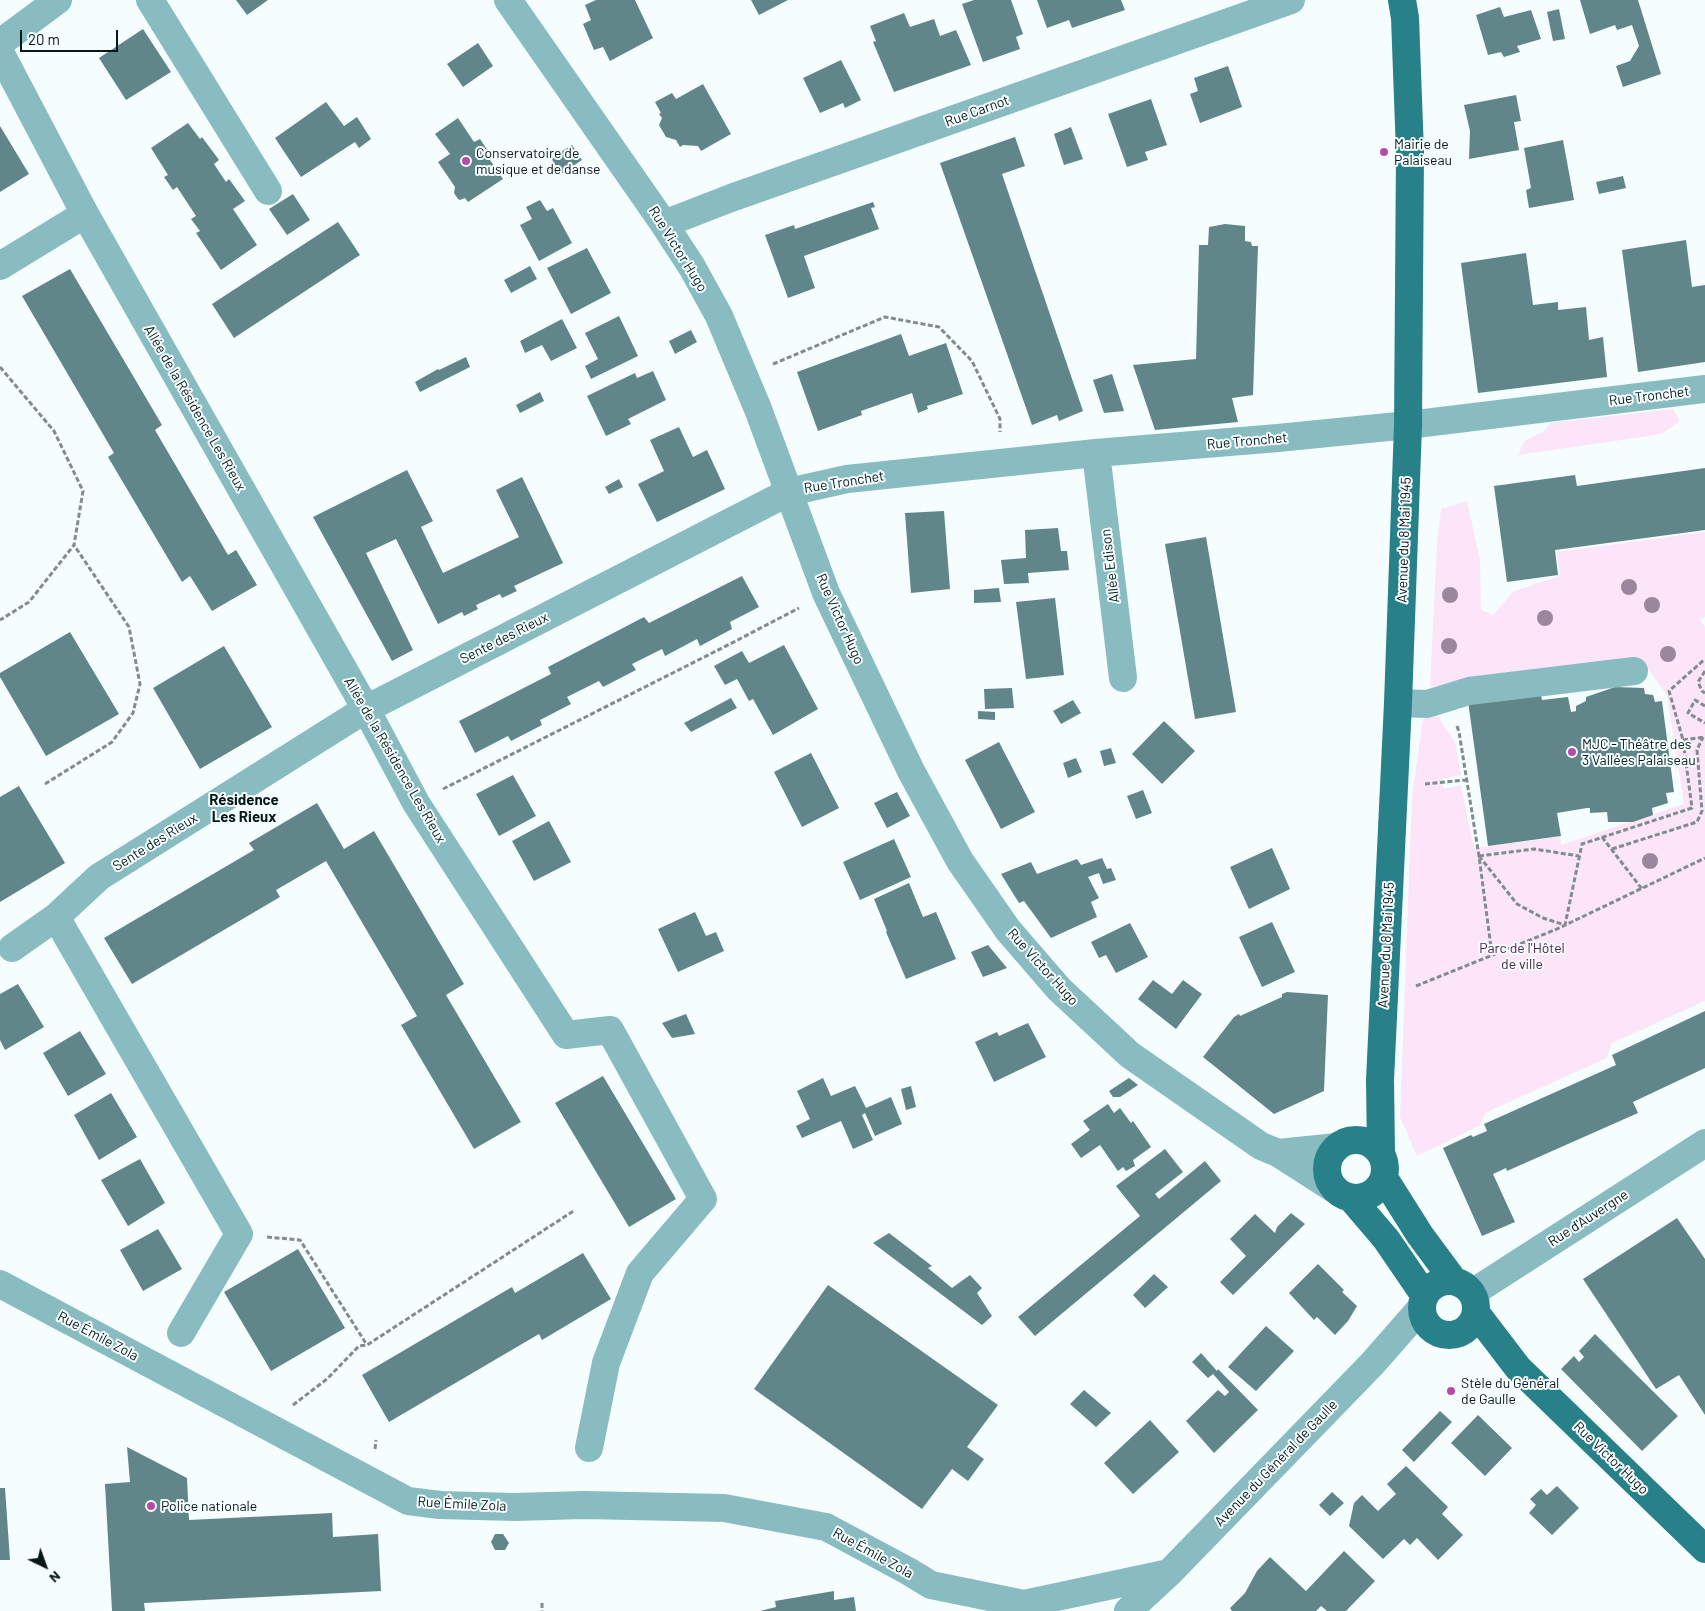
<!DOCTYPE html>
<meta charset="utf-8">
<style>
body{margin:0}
#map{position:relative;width:1705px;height:1611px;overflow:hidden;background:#f5fdfe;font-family:Barlow,sans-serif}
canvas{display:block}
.north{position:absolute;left:20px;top:1541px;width:50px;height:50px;-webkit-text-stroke:4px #f5fdfe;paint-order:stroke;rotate:138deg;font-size:14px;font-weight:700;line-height:20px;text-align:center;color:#08181a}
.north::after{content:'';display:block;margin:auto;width:18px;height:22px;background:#08181a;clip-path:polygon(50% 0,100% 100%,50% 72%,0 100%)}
.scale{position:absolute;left:20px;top:30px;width:98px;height:22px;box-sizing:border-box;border:2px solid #08181a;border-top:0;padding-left:6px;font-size:15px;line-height:18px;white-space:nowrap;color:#08181a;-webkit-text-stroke:4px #f5fdfe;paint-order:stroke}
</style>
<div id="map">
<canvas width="1705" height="1611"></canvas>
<div class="north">N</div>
<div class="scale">20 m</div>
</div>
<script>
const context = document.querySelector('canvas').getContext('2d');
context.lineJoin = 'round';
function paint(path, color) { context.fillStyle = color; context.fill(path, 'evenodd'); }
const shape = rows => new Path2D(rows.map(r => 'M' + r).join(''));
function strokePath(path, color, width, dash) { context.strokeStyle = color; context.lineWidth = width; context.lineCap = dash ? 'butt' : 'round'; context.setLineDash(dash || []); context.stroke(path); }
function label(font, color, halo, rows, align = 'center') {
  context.font = font + ' Barlow,sans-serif'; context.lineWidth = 4; context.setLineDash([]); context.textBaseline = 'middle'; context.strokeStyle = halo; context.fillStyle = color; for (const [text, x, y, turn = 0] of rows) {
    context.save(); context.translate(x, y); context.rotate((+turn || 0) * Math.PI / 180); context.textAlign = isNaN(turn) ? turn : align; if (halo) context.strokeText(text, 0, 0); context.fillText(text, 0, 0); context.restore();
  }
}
const green = shape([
 [1673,409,1680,421,1662,434,1518,455,1524,442,1531,437,1543,432,1550,423],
 [1467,501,1480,560,1481,610,1493,615,1514,591,1560,576,1557,552,1705,532,1705,617,1700,620,1705,627,1705,1001,1612,1043,1607,1058,1485,1113,1481,1125,1417,1156,1400,1117,1412,796,1423,719,1438,716,1455,742,1461,775,1441,779,1444,789,1461,785,1474,848,1560,837,1561,845,1684,804,1667,695,1642,661,1430,687,1437,544,1441,509]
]);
const building = shape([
 [236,0,268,0,247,15],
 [596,0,635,0,653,38,610,61,603,47,594,50,583,24,591,20,585,5],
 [751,0,788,0,759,15],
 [974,0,1011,0,1023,34,1016,37,1020,49,983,62,962,4],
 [1037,0,1121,0,1125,10,1072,28,1069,20,1047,28],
 [1580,0,1638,0,1661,74,1623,87,1616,66,1630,61,1639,46,1632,25,1617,30,1615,25,1590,34],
 [1500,7,1504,17,1531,10,1541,39,1517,46,1520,52,1504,57,1501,52,1488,55,1476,15],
 [1559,9,1565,39,1553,41,1547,12],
 [904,13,910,27,934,19,940,36,956,30,971,65,894,92,873,42,876,41,870,26],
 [143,29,171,72,126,100,99,58],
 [478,43,493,66,463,87,447,64],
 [841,60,861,100,845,108,843,103,820,113,803,78],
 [1228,66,1242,107,1200,123,1190,94,1198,91,1194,78],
 [703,84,731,134,701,151,698,146,683,145,680,147,676,140,666,137,659,125,662,118,659,114,661,113,655,102,672,93,676,99],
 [1516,95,1521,121,1514,122,1519,150,1469,159,1470,131,1464,105],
 [1151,99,1167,145,1145,152,1148,160,1127,167,1108,114],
 [326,102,344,126,357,117,371,139,359,148,355,142,301,177,275,138],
 [458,118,474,142,480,139,492,157,490,160,503,179,468,202,465,198,460,200,458,199,454,193,455,187,438,162,450,154,435,134],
 [188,123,200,139,202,137,219,160,214,164,226,182,229,179,245,201,233,209,257,245,221,270,196,233,200,231,191,219,196,216,177,187,173,190,164,177,168,175,151,148],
 [0,126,29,174,0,192],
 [1071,127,1083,159,1064,165,1054,134],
 [1015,137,1025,166,1002,174,1083,411,1059,421,1057,415,1032,425,940,163],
 [1563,140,1574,200,1529,208,1526,190,1531,188,1524,148],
 [572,145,582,160,561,174,551,158],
 [1623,176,1626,188,1599,194,1596,182],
 [293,194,310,220,287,235,269,209],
 [540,200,547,211,553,208,572,243,539,261,520,225,532,219,526,207],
 [873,202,875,207,871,208,879,229,804,256,815,288,788,298,765,235,794,225,795,229],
 [338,222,360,255,234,338,212,304],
 [1225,224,1245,226,1245,241,1251,242,1252,246,1258,246,1253,395,1232,398,1238,422,1155,430,1133,365,1196,359,1199,245,1208,245,1209,227],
 [1686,240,1692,287,1705,285,1705,362,1638,372,1622,250],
 [587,248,611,293,571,314,547,268],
 [1526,253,1533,305,1558,302,1558,310,1586,307,1589,340,1603,337,1607,377,1478,393,1461,263],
 [530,266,537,279,511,293,504,280],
 [70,269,162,425,155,430,228,555,236,550,257,585,212,611,190,576,182,582,108,457,114,453,22,296],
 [619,316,638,356,591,379,585,366,598,359,585,333],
 [562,319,577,348,551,361,542,345,525,353,520,341],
 [691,330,697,342,675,354,669,341],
 [901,334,909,356,946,343,963,394,927,406,928,409,918,413,912,393,861,411,862,415,818,431,797,372],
 [466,357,470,367,420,392,415,382,438,369,439,370],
 [653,371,666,400,628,419,631,424,606,436,587,396,635,373,637,378],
 [1112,374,1124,411,1104,413,1093,380],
 [540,392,544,401,520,413,516,405],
 [679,427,693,457,707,450,725,489,657,522,638,484,664,471,650,440],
 [1705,468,1705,530,1555,550,1558,575,1507,582,1494,486,1575,475,1577,486],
 [407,470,433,521,421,527,443,573,519,537,496,490,522,477,563,563,514,586,517,591,502,598,500,594,476,605,478,609,464,616,462,612,438,624,396,539,366,553,413,650,392,661,313,517],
 [619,479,623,487,609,494,605,487],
 [944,511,950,589,911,593,905,513],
 [1058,528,1061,551,1067,551,1069,570,1028,573,1029,583,1004,584,1001,560,1026,558,1025,530],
 [1206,537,1236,712,1195,719,1165,544],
 [742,576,759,607,730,622,732,629,700,646,697,639,665,656,662,649,632,664,636,670,603,687,599,681,567,697,571,704,540,720,542,725,511,741,508,736,475,753,459,721,551,674,548,667,644,617,649,623],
 [999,588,1001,602,974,603,974,590],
 [1055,598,1064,675,1026,679,1016,602],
 [70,632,119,714,46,756,0,677,0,673],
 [784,645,818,709,773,735,753,699,749,701,737,679,725,685,714,666,742,651,749,663],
 [224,646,272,727,200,769,153,688],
 [1615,687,1644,688,1645,694,1653,695,1655,702,1662,701,1674,792,1666,793,1668,803,1652,808,1653,815,1633,822,1608,822,1607,812,1590,813,1590,808,1587,808,1557,813,1561,836,1488,846,1468,701,1540,691,1542,700,1568,697,1571,712,1576,711,1576,706,1586,701,1586,697],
 [1012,688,1014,708,985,709,984,689],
 [731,698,737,708,691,732,684,723],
 [1073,700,1081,713,1061,724,1053,711],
 [978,711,995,712,995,720,978,719],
 [1164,721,1195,751,1162,784,1132,754],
 [999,742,1035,812,1001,829,965,760],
 [1111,748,1116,763,1104,766,1100,751],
 [811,753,839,808,802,827,774,772],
 [1076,758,1082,772,1068,778,1063,763],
 [513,775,536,816,499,836,476,794],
 [19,786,65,863,0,902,0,797],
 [1143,790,1152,813,1136,819,1127,796],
 [897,792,910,816,887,828,874,803],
 [317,803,344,849,374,831,464,984,446,995,521,1122,474,1149,401,1025,417,1016,326,861,276,890,280,897,132,984,104,938,254,850,249,843],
 [549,821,571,862,534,881,512,841],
 [894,839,911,877,860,900,843,862],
 [1272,848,1290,889,1249,909,1230,867],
 [1102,858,1107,869,1111,868,1116,880,1103,884,1099,873,1088,877,1099,898,1091,902,1097,917,1051,938,1024,901,1019,903,1001,874,1031,862,1037,874,1077,859,1081,865],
 [909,883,923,917,936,912,956,959,906,979,886,932,887,931,874,899],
 [695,912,706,936,716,932,724,951,678,972,658,929],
 [1272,922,1295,972,1262,987,1239,937],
 [1130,923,1148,957,1116,973,1106,955,1099,958,1091,942],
 [988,945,1007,968,983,977,971,952],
 [1153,980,1172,994,1183,980,1202,994,1176,1029,1138,999],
 [18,984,44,1027,5,1050,0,1040,0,994],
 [1287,992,1328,995,1324,1091,1274,1114,1203,1057,1234,1017,1239,1014,1240,1016,1282,997,1282,994],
 [1705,1011,1705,1068,1633,1102,1638,1113,1507,1171,1506,1168,1493,1174,1515,1222,1482,1236,1443,1148,1471,1135,1473,1137,1487,1131,1484,1124,1616,1065,1612,1055],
 [686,1014,695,1034,672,1038,662,1023],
 [1028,1023,1046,1057,994,1082,975,1042,997,1032,999,1036],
 [80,1031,106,1074,68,1096,43,1053],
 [603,1076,676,1199,629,1227,555,1103],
 [823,1078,831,1096,855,1086,866,1108,891,1097,902,1124,875,1136,865,1113,862,1115,873,1140,853,1149,841,1121,802,1138,796,1126,810,1119,797,1091],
 [1129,1078,1138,1085,1120,1097,1113,1097,1109,1091],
 [911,1086,916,1107,906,1110,901,1089],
 [111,1093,137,1137,99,1160,74,1115],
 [1108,1104,1114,1113,1120,1108,1131,1123,1133,1121,1151,1147,1133,1160,1135,1166,1126,1171,1123,1167,1118,1171,1100,1145,1081,1158,1071,1144,1090,1130,1083,1121],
 [1165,1149,1183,1172,1155,1194,1159,1199,1205,1161,1221,1181,1035,1336,1018,1317,1140,1216,1116,1186],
 [140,1159,165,1203,128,1226,101,1180],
 [1291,1213,1305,1224,1233,1295,1220,1282,1246,1256,1230,1239,1255,1214,1275,1233,1277,1227],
 [1677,1218,1705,1259,1705,1415,1679,1375,1656,1389,1583,1279],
 [158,1229,182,1269,143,1291,120,1250],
 [889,1233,932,1266,928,1268,952,1288,970,1275,982,1288,977,1293,992,1316,982,1325,873,1243],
 [298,1249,345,1328,271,1371,224,1292],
 [583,1253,611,1299,542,1340,539,1334,389,1422,362,1375,512,1287,515,1293],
 [1318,1264,1344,1290,1342,1292,1357,1306,1348,1321,1335,1335,1317,1317,1314,1320,1289,1293],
 [1154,1274,1168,1287,1145,1308,1133,1295],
 [828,1285,998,1405,967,1447,984,1459,968,1481,952,1469,922,1509,754,1389],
 [1266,1326,1294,1351,1256,1391,1228,1367],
 [1595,1334,1678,1416,1642,1451,1561,1369,1574,1356,1579,1362,1584,1357,1579,1351],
 [1201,1353,1217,1371,1218,1369,1258,1410,1214,1453,1186,1421,1218,1390,1225,1396,1229,1392,1213,1374,1208,1378,1192,1362],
 [1084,1390,1111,1413,1096,1427,1070,1404],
 [1440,1411,1452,1422,1414,1462,1402,1450],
 [1478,1415,1512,1448,1485,1476,1451,1443],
 [1150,1420,1179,1452,1133,1494,1104,1463],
 [127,1447,187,1478,189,1520,332,1513,333,1537,378,1534,381,1591,144,1603,145,1611,112,1611,105,1484,130,1482],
 [1406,1466,1448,1507,1442,1514,1463,1535,1438,1560,1417,1538,1410,1545,1404,1539,1383,1559,1349,1526,1354,1503,1362,1495,1378,1511,1396,1494,1387,1484],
 [1557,1486,1579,1508,1552,1535,1529,1513,1536,1505,1530,1499,1541,1489,1547,1495],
 [0,1488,5,1488,10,1560,0,1560],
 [1332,1492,1344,1503,1330,1516,1319,1505],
 [495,1534,503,1534,509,1543,505,1550,495,1550,491,1542],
 [1344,1551,1375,1581,1346,1611,1327,1611,1321,1606,1316,1611,1232,1611,1230,1608,1245,1593,1257,1571,1270,1557,1306,1591],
 [834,1591,834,1600,854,1597,856,1611,760,1611,776,1607,775,1601]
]);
const path = shape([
 [773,364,885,317,939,327,972,361,1000,419,1000,432],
 [0,367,54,431,83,491,74,545,29,602,0,620],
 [1705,671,1698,682,1702,691,1705,693],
 [1705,706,1695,700,1688,713,1705,723],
 [1457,726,1459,732,1479,856,1492,955],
 [1683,740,1705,737],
 [45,784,112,742,133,713,140,684,129,627,74,545],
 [1425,784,1466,780],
 [443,789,730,644,799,608],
 [1602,837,1642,889],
 [1612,849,1697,822,1702,811,1697,750,1703,737],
 [1479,856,1517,904,1543,918,1565,925,1582,844,1692,808,1683,740,1669,691,1705,659],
 [1479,856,1534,849,1579,856],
 [1416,986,1557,929,1705,858],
 [267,1237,300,1240,367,1345],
 [293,1405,327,1379,359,1346,367,1345,575,1210],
 [375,1449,376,1440],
 [542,1603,542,1611]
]);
const minor = shape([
 [150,0,268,191],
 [508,0,664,224,692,267,719,316,758,409,826,593,911,771,960,861,1008,930,1059,989,1130,1055,1261,1146,1278,1153,1337,1191],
 [0,43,58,0],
 [0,52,85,214,366,709,416,803,566,1035,610,1030,703,1199,640,1273,606,1363,589,1448],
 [664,224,731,198,1291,0],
 [0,266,85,214],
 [1096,453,1123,678],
 [1398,703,1427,704,1469,691,1634,671],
 [56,917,239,1234,181,1333],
 [12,948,56,917,99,877,366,709,789,492,847,479,1096,453,1278,438,1408,425,1705,389],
 [1278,1153,1337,1147],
 [0,1284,408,1501,440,1505,515,1507,584,1505,724,1508,826,1527,908,1571,931,1585,1024,1604,1169,1573],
 [1472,1293,1705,1143],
 [1128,1611,1169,1573,1372,1364,1422,1307]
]);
const major = shape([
 '1327 1169a29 29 0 1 1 58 0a29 29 0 1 1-58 0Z',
 [1381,1153,1380,1080,1398,703,1408,425,1410,152,1405,18,1402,0],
 [1384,1178,1420,1235,1454,1281],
 [1351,1198,1386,1239,1425,1296],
 '1422 1308a27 27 0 1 1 54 0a27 27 0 1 1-54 0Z',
 [1476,1313,1518,1368,1705,1549]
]);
const trees = [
 [1629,587],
 [1450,595],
 [1652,605],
 [1545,618],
 [1449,646],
 [1668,654],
 [1650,861]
];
const markers = [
 [1384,152,5,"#b64aab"],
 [466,161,5,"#b64aab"],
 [1572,752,5,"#b64aab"],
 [1451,1391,5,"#b64aab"],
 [151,1506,5,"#b64aab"]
];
const streetNames = [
 ["Rue Carnot",977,111,-20],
 ["Rue Victor Hugo",678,249,58],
 ["Rue Tronchet",1649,396,-7],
 ["Allée de la Résidence Les Rieux",195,408,60],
 ["Rue Tronchet",1247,441,-5],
 ["Rue Tronchet",844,482,-9],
 ["Avenue du 8 Mai 1945",1404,540,-88],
 ["Allée Edison",1110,566,-97],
 ["Rue Victor Hugo",840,619,66],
 ["Sente des Rieux",504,638,-27],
 ["Allée de la Résidence Les Rieux",395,760,60],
 ["Sente des Rieux",155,842,-32],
 ["Avenue du 8 Mai 1945",1386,945,-87],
 ["Rue Victor Hugo",1043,967,48],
 ["Rue d'Auvergne",1588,1218,-33],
 ["Rue Émile Zola",98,1336,28],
 ["Rue Victor Hugo",1611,1458,44],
 ["Avenue du Général de Gaulle",1276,1463,-46],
 ["Rue Émile Zola",462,1504,3],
 ["Rue Émile Zola",873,1553,29]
];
const poiNames = [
 ["Mairie de",1394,144],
 ["Palaiseau",1394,160],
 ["Conservatoire de",476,153],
 ["musique et de danse",476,169],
 ["MJC - Théâtre des",1582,744],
 ["3 Vallées Palaiseau",1582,760],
 ["Stèle du Général",1461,1383],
 ["de Gaulle",1461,1399],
 ["Police nationale",161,1506]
];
const parkNames = [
 ["Parc de l'Hôtel",1522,948],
 ["de ville",1522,964]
];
const neighbourhoodNames = [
 ["Résidence",244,800],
 ["Les Rieux",244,817]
];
paint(green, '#fce5f8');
paint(building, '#60868a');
strokePath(path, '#808c8d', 3, [5, 2.5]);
strokePath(minor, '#88bcc0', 28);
strokePath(major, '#288189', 28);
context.fillStyle = '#9c869d';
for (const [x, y] of trees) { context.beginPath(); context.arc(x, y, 8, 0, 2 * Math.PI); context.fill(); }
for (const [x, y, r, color] of markers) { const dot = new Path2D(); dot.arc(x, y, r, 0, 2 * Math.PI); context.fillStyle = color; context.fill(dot); strokePath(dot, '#f5fdfe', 2); }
label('14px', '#08181a', '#f5fdfe', streetNames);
label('14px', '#08181a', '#f5fdfe', poiNames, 'left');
label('14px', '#53244e', '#f5fdfe', parkNames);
label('bold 15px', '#08181a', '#f5fdfe', neighbourhoodNames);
</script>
